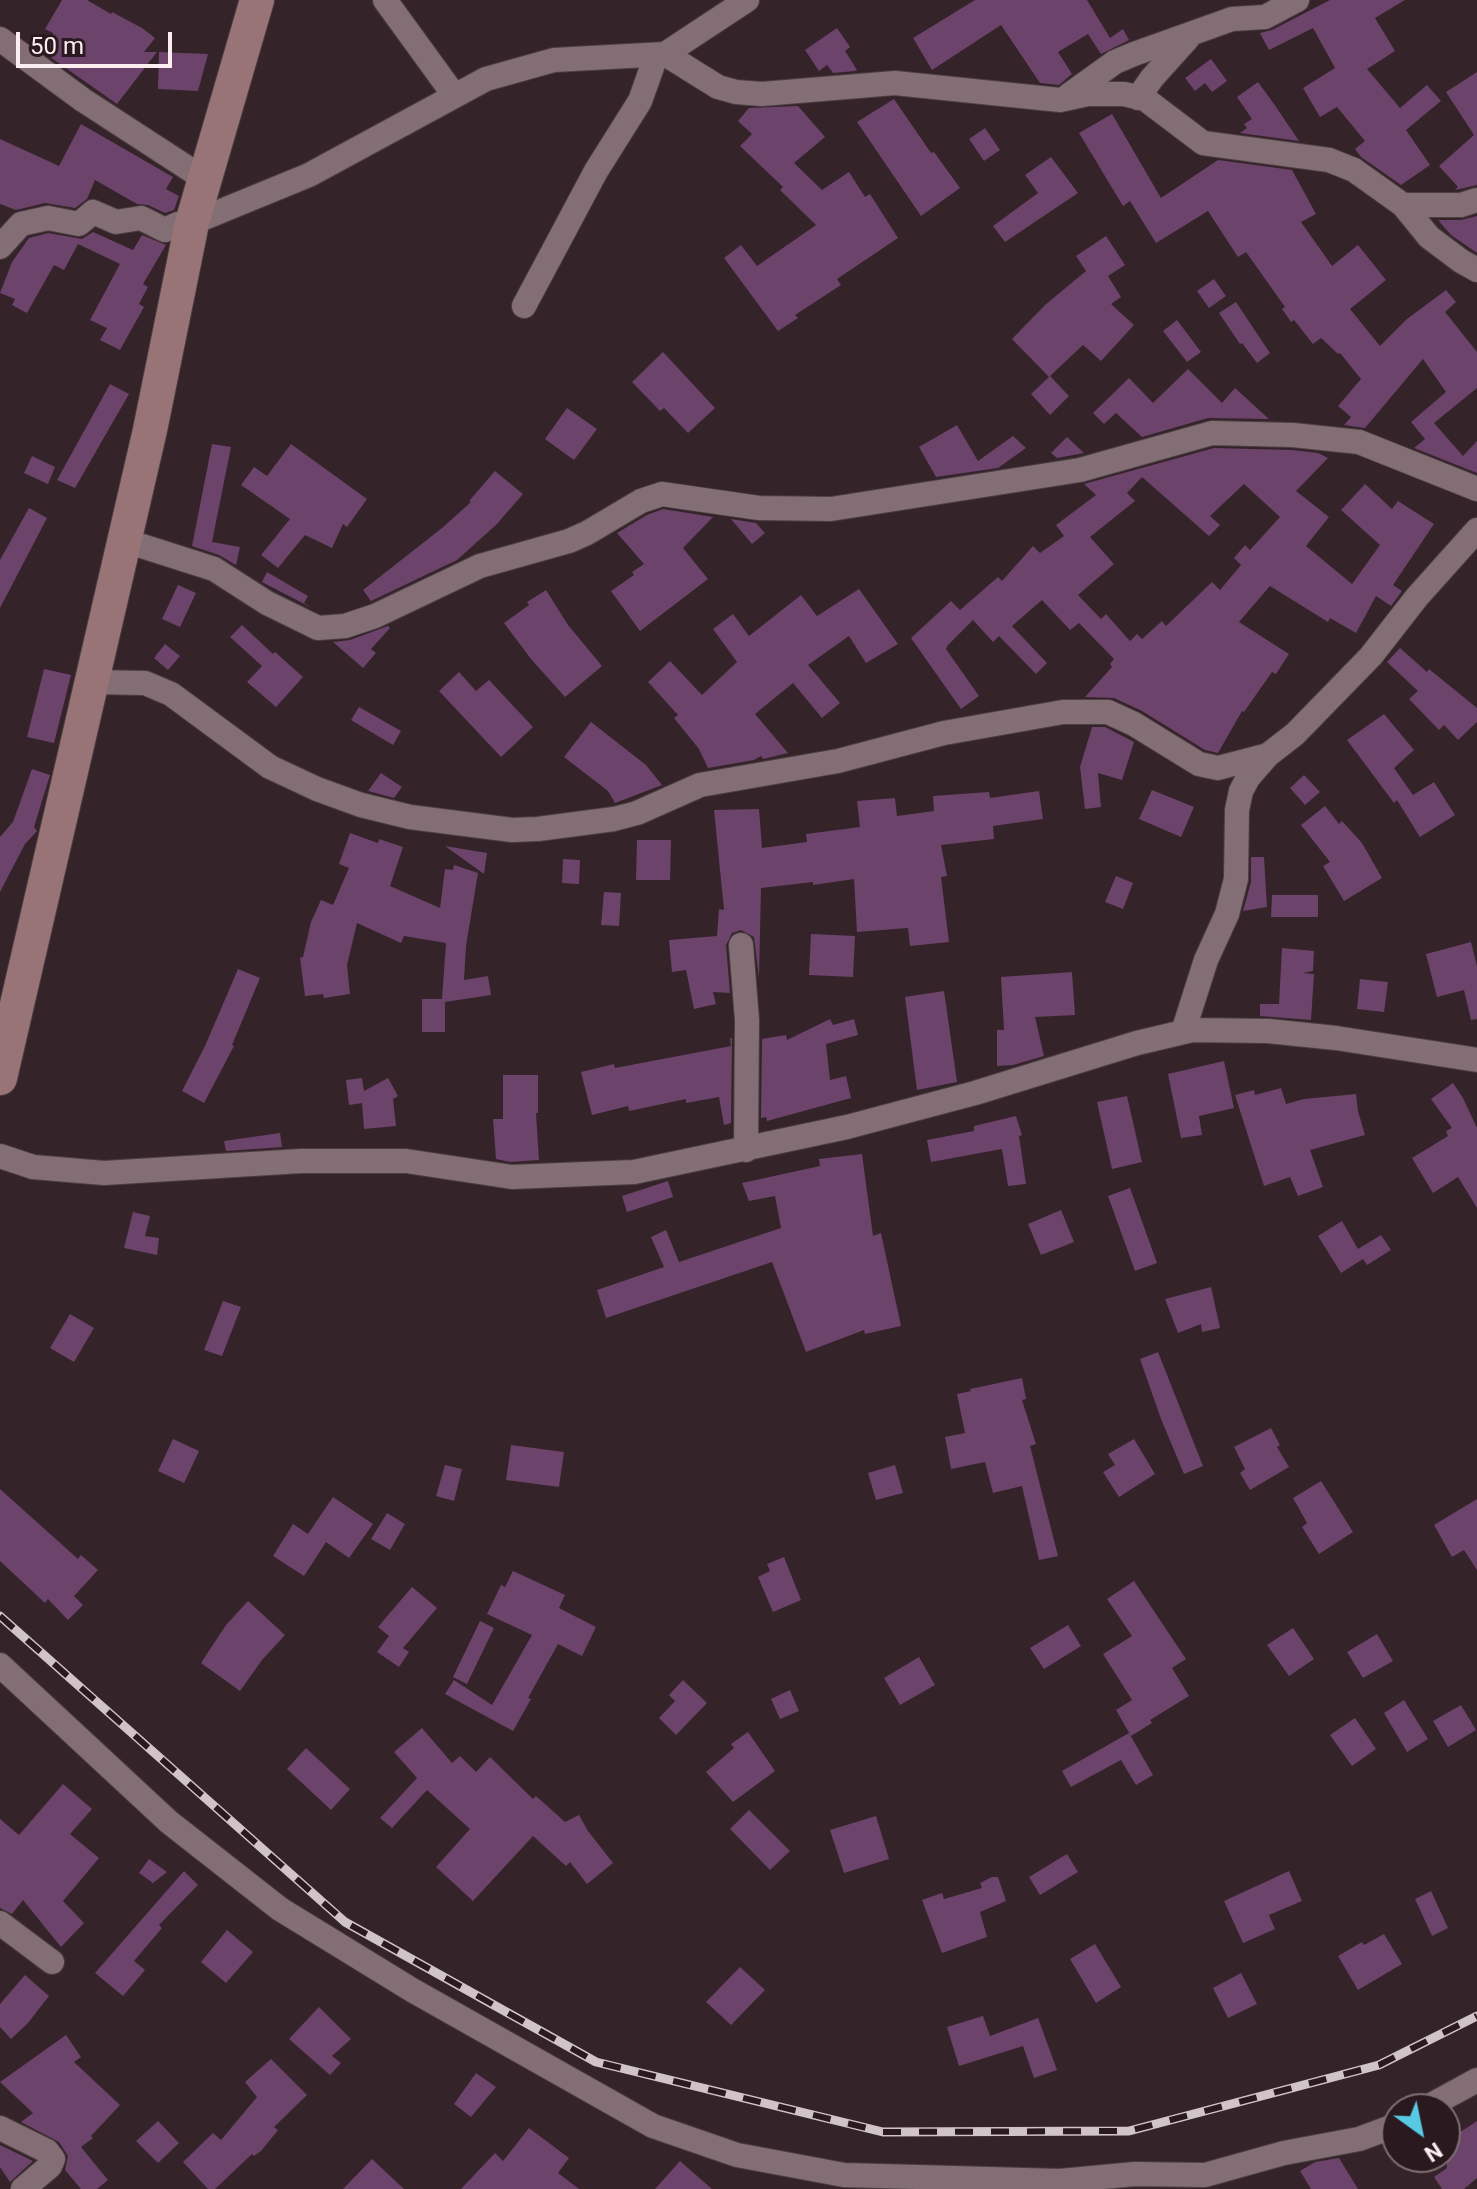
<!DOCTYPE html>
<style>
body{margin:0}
#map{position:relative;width:1477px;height:2189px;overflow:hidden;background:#342329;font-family:Roboto,sans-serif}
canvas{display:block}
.north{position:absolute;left:1381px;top:2093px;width:80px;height:80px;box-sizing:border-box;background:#2a1a1f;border:2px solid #7d6f73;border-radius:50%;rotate:147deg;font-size:22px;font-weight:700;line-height:32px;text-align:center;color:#faeef1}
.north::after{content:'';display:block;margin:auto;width:28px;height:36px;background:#58c9e3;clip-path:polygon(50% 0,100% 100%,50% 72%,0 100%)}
.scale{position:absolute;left:16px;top:32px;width:156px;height:36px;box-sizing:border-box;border:4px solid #faeef1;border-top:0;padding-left:10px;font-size:24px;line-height:28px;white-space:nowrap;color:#faeef1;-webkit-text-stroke:6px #2a1a1f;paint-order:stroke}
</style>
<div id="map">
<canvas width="1477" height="2189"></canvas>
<div class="north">N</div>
<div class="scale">50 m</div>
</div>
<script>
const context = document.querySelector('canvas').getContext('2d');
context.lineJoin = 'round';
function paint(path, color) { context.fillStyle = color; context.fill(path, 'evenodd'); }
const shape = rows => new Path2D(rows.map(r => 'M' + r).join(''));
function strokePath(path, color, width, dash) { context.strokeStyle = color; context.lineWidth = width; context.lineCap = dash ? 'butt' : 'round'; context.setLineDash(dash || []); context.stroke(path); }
const building = shape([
 [62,0,87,0,111,14,112,12,142,28,155,38,144,52,157,52,117,104,43,52,53,33,45,29],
 [975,0,1087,0,1110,38,1123,29,1129,40,1101,54,1088,34,1058,52,1072,74,1059,85,1040,83,1001,25,932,70,913,38],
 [1330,0,1405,0,1375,18,1395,51,1367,69,1400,108,1427,85,1441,101,1406,130,1430,165,1401,185,1361,157,1355,149,1365,141,1337,107,1320,117,1303,88,1335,68,1313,28,1269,50,1260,33,1272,30],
 [837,28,850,47,845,51,857,70,855,71,833,73,827,65,819,71,805,50],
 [159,52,208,54,198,91,158,89],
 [1211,59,1227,81,1212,92,1205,83,1195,91,1185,78],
 [1477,72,1477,185,1455,190,1458,187,1439,166,1474,135,1446,92],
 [1258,82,1274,104,1299,141,1240,133,1247,128,1244,124,1252,119,1237,97],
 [894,99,931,153,934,152,960,188,921,216,857,122],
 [798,106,825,137,794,163,822,190,849,172,865,197,870,194,898,238,837,279,841,285,795,315,798,318,778,331,724,258,741,245,757,266,816,225,780,190,783,187,740,146,752,134,738,121,749,108],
 [1112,114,1161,198,1218,160,1292,170,1316,214,1301,222,1332,266,1358,245,1386,280,1350,309,1380,346,1407,319,1446,290,1456,302,1445,312,1477,352,1477,388,1434,423,1463,456,1477,441,1477,473,1414,448,1425,439,1411,422,1446,392,1423,359,1365,428,1344,425,1351,417,1338,406,1361,379,1340,353,1338,354,1321,338,1313,344,1294,320,1291,322,1282,309,1285,307,1246,252,1238,257,1208,211,1156,243,1130,201,1123,206,1079,133],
 [81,124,173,177,166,189,179,196,174,210,165,213,148,205,137,204,95,180,87,199,75,208,45,203,16,210,0,204,0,139,59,166],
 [985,128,1000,150,984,161,969,139],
 [1051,157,1078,193,1005,242,993,226,1038,193,1025,175],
 [1477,216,1477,253,1451,235,1438,220,1461,220],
 [93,232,133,250,142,235,166,245,143,284,148,287,139,304,144,307,120,350,100,340,107,328,90,320,120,264,78,244,64,270,54,265,27,313,12,305,15,299,0,293,12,262,29,238,48,233,82,239],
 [1106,236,1125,265,1108,276,1121,297,1111,304,1134,325,1101,361,1083,345,1050,376,1069,396,1050,415,1031,394,1049,377,1012,339,1045,305,1086,271,1076,256],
 [1214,279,1226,296,1209,308,1197,291],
 [1236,302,1270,353,1257,363,1242,343,1240,344,1219,313],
 [1177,320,1201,352,1187,362,1163,331],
 [663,352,715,408,688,433,664,408,660,411,632,382],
 [1188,369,1222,403,1235,388,1269,419,1208,418,1142,437,1116,413,1104,424,1093,413,1129,378,1153,403],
 [110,384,129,394,75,488,57,480],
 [567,408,597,429,574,460,545,439],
 [957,425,978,461,1013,436,1026,448,998,468,936,477,919,447],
 [1067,437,1084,453,1057,458,1051,453],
 [212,444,231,447,212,542,240,547,236,565,219,555,192,546],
 [291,444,367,499,347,527,343,524,332,548,305,535,278,568,261,555,290,519,241,485,254,467,267,476],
 [1214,448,1292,450,1318,453,1328,458,1296,491,1329,517,1306,546,1352,584,1380,545,1341,510,1365,484,1392,509,1398,501,1434,524,1393,585,1402,591,1391,606,1376,596,1356,633,1330,618,1328,622,1270,586,1239,622,1289,654,1276,674,1272,672,1244,712,1242,711,1218,753,1205,750,1142,711,1114,698,1085,697,1112,667,1110,664,1114,659,1079,623,1070,630,1042,600,1012,626,1047,663,1036,674,999,636,993,642,973,620,948,645,946,649,979,696,961,709,911,638,951,601,960,610,998,577,1002,581,1033,546,1040,553,1064,536,1056,525,1096,495,1084,484],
 [1142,477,1209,536,1220,525,1210,516,1244,484,1280,517,1250,550,1245,545,1234,558,1241,565,1220,590,1212,582,1166,626,1162,621,1142,639,1137,634,1130,641,1106,614,1101,619,1078,595,1114,564,1090,537,1135,501,1127,493],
 [32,456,55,467,48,484,24,473],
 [495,471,523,494,497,524,457,560,371,601,363,590,442,528,471,502,469,501],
 [29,508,47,518,0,608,0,560],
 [663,509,713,517,683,548,708,579,640,631,611,591,634,575,632,572,644,564,617,533,647,515],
 [731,519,756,523,765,533,752,544],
 [267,572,308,596,304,603,312,608,262,582],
 [178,585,196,593,180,627,162,619],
 [859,589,898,644,866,663,849,636,808,665,840,703,822,718,793,683,755,714,788,753,763,759,761,756,754,760,708,768,699,749,674,718,678,715,648,682,670,661,702,695,737,662,713,629,733,614,749,636,801,595,817,616],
 [546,590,568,625,602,666,565,697,531,659,504,623,529,605,527,602],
 [242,625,273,654,275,652,303,677,276,707,247,682,262,666,230,637],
 [388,626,390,628,371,649,376,653,363,668,333,642,350,640],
 [165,644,180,656,168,670,154,658],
 [1400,648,1427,672,1429,669,1477,708,1477,722,1458,740,1444,725,1439,730,1409,699,1418,691,1387,662],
 [44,669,71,675,54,743,27,737],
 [459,672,476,691,489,680,533,727,501,757,439,691],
 [359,707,401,731,393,745,351,720],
 [1384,714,1414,750,1394,768,1413,795,1434,782,1455,815,1420,837,1397,800,1394,803,1347,740],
 [591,722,646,765,662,785,615,803,608,791,564,757],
 [1092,727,1105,727,1134,742,1122,780,1098,773,1101,807,1085,809,1080,767],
 [32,769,50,775,34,827,37,831,25,844,0,892,0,837,13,822],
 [381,773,402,787,394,798,368,791],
 [1304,775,1320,792,1305,805,1290,788],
 [1152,790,1194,807,1181,837,1139,819],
 [1039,791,1043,819,993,826,994,839,941,845,947,876,941,877,949,942,910,946,908,928,857,932,854,879,813,885,813,882,761,888,759,978,754,937,741,930,732,933,726,945,730,993,713,992,716,1004,694,1009,686,970,672,972,669,940,717,936,719,909,724,910,714,810,759,809,762,848,807,842,806,834,860,827,857,801,895,798,897,816,934,811,933,796,989,792,990,798],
 [1325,806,1339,824,1342,821,1362,843,1382,878,1344,901,1323,866,1330,862,1301,825],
 [350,833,378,843,379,839,403,847,390,886,440,908,445,869,453,870,454,865,478,873,466,946,464,980,488,976,491,995,445,1002,445,1032,422,1032,422,999,442,999,446,943,404,936,401,943,357,923,347,965,350,994,324,998,323,994,305,996,300,958,303,957,311,922,321,900,333,905,349,868,339,864],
 [637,840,671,840,670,880,636,880],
 [445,846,487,853,484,874],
 [1251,857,1264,857,1267,907,1243,911,1251,882],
 [563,859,580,860,579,884,562,883],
 [1116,876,1133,883,1123,909,1105,902],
 [604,892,621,893,619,926,601,925],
 [1272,895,1318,895,1318,917,1271,917],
 [811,934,855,936,853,977,809,975],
 [1471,942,1477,966,1477,1019,1471,1020,1464,990,1437,997,1426,954],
 [1282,948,1314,951,1313,971,1303,973,1314,974,1311,1020,1260,1016,1260,1004,1279,1004],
 [238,969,260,978,232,1045,234,1046,204,1103,182,1091,205,1046],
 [1072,972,1075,1015,1035,1017,1044,1056,1013,1065,997,1066,997,1030,1004,1030,1001,977],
 [1360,979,1388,982,1384,1012,1357,1009],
 [944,991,957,1082,917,1090,905,997],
 [830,1019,833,1025,854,1019,858,1035,826,1044,830,1080,846,1076,851,1098,767,1121,766,1117,761,1118,762,1039,786,1035,787,1040],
 [730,1038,732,1038,731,1123,724,1125,719,1097,686,1103,686,1099,629,1111,628,1106,592,1115,581,1072,614,1064,615,1068,731,1046],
 [1224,1061,1234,1108,1199,1116,1202,1135,1181,1138,1168,1074],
 [503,1075,538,1075,538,1113,536,1113,539,1160,510,1162,496,1159,493,1119,503,1119],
 [362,1078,364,1091,388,1078,398,1096,393,1099,396,1126,364,1129,362,1103,349,1105,346,1080],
 [1453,1083,1463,1098,1477,1128,1477,1208,1458,1177,1433,1193,1412,1158,1448,1136,1446,1131,1452,1128,1431,1099],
 [1281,1088,1286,1104,1304,1099,1356,1094,1358,1111,1365,1135,1310,1150,1323,1187,1298,1196,1290,1177,1264,1186,1235,1095,1254,1090,1255,1095],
 [1127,1096,1142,1162,1112,1169,1097,1102],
 [1016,1116,1022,1135,1019,1136,1026,1184,1008,1186,1002,1149,931,1162,927,1140,974,1131,974,1126],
 [280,1133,282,1147,226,1151,224,1141],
 [862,1154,873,1236,881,1233,901,1326,865,1334,864,1330,806,1352,772,1262,606,1318,597,1290,664,1267,651,1237,666,1230,679,1262,781,1228,775,1196,749,1201,742,1183,820,1166,819,1159],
 [668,1181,673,1197,627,1212,622,1196],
 [1130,1188,1157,1263,1135,1271,1108,1196],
 [1061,1210,1074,1242,1041,1255,1028,1224],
 [133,1212,150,1216,145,1236,159,1238,157,1255,124,1248],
 [1342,1221,1358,1249,1381,1235,1391,1250,1367,1265,1363,1259,1341,1273,1318,1236],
 [1211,1287,1220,1328,1202,1332,1201,1324,1178,1333,1165,1299],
 [223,1301,241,1307,222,1356,204,1350],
 [70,1314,94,1328,74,1362,50,1348],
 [1158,1352,1203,1466,1184,1474,1161,1419,1140,1359],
 [1022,1378,1026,1399,1022,1400,1036,1444,1030,1446,1058,1556,1039,1560,1022,1486,993,1493,985,1462,951,1469,945,1437,965,1433,957,1394,971,1391,970,1389],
 [1271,1428,1280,1445,1277,1447,1289,1467,1250,1490,1240,1473,1245,1469,1234,1447],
 [173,1439,199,1451,184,1483,158,1471],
 [1134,1439,1155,1474,1119,1497,1103,1472,1115,1465,1108,1454],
 [511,1445,564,1452,559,1487,506,1480],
 [445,1465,462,1469,454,1501,436,1496],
 [895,1465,903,1493,876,1500,868,1473],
 [1321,1481,1353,1532,1319,1554,1302,1527,1307,1523,1293,1498],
 [0,1489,78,1559,81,1555,98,1570,74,1596,83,1605,68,1620,48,1599,45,1603,0,1561],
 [333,1497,373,1524,349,1558,326,1542,304,1576,273,1556,293,1524,308,1534],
 [1477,1499,1477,1570,1464,1550,1452,1557,1434,1525],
 [387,1513,405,1524,390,1550,371,1539],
 [784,1557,801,1600,773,1612,758,1577,770,1571,767,1564],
 [513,1571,565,1595,559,1608,596,1627,582,1656,558,1644,528,1698,531,1699,513,1731,445,1694,454,1680,492,1705,532,1635,487,1614,501,1585,505,1587],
 [1134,1581,1186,1659,1172,1668,1189,1696,1150,1720,1152,1723,1131,1736,1116,1710,1132,1700,1103,1654,1132,1636,1107,1599],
 [412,1587,437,1608,403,1648,409,1652,399,1667,377,1652,389,1636,378,1627],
 [248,1601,285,1635,262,1660,240,1691,201,1663,226,1625],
 [480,1621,494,1628,467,1684,453,1677],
 [1068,1625,1081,1646,1044,1669,1030,1648],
 [1293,1628,1314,1659,1289,1676,1267,1645],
 [1377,1634,1393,1661,1363,1678,1347,1652],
 [919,1657,935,1685,900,1705,884,1678],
 [683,1680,707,1703,676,1735,659,1718,675,1701,669,1695],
 [790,1690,799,1711,780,1719,771,1699],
 [1404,1700,1428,1739,1407,1752,1384,1713],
 [1461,1705,1476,1730,1448,1747,1433,1721],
 [1355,1718,1376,1749,1352,1766,1330,1735],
 [422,1728,452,1763,460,1756,476,1772,490,1757,533,1799,536,1796,565,1822,579,1815,588,1831,613,1863,587,1884,570,1862,566,1866,533,1836,473,1901,436,1867,470,1829,427,1790,392,1828,380,1818,417,1778,394,1752],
 [748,1732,775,1771,733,1802,706,1772,734,1748,731,1744],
 [1129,1733,1153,1775,1136,1785,1121,1760,1071,1787,1062,1771],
 [306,1748,350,1789,331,1810,287,1769],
 [63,1784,92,1809,70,1834,99,1858,63,1901,84,1923,61,1947,23,1900,12,1914,0,1908,0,1819,19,1835],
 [749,1810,790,1851,770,1870,730,1829],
 [876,1816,889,1859,844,1873,830,1830],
 [1067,1854,1078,1872,1040,1895,1029,1877],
 [149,1859,167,1872,153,1883,139,1873],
 [184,1871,198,1885,159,1925,162,1928,134,1961,145,1970,123,1996,95,1973],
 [1289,1871,1302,1901,1269,1915,1275,1929,1243,1943,1224,1901],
 [992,1877,998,1877,1006,1901,980,1912,987,1937,942,1953,922,1900,942,1893,944,1899,982,1888,980,1883],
 [1431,1891,1448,1928,1432,1936,1415,1899],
 [227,1930,253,1952,226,1983,201,1962],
 [1384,1934,1402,1964,1358,1990,1338,1956,1362,1942,1364,1945],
 [1095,1944,1121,1987,1096,2003,1070,1959],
 [740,1967,765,1990,731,2025,706,2002],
 [1241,1973,1257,2004,1228,2018,1213,1988],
 [25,1975,49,1996,28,2023,11,2039,0,2027,0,2004],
 [319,2007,351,2039,332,2056,341,2063,330,2075,289,2039],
 [983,2016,990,2036,1038,2018,1057,2070,1034,2078,1023,2046,959,2066,947,2027],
 [66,2035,81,2057,74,2062,120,2105,91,2136,93,2138,81,2147,108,2180,97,2189,81,2189,65,2170,68,2156,59,2142,21,2122,33,2113,0,2082],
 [271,2059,307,2095,274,2127,278,2130,261,2151,254,2156,252,2154,215,2189,208,2189,183,2162,213,2133,221,2140,257,2097,245,2082],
 [476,2073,496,2087,471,2117,454,2104],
 [158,2121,179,2143,158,2163,136,2141],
 [1477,2121,1477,2178,1464,2189,1442,2189,1434,2177,1447,2168,1445,2142],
 [529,2128,569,2158,558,2173,579,2189,461,2189,495,2153,503,2161],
 [0,2145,33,2161,10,2182,0,2167],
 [1339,2158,1358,2189,1311,2189,1300,2171,1315,2162],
 [372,2159,404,2189,343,2189],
 [680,2161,712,2189,655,2189]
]);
const street = shape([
 [385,0,454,95],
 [0,39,83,100,203,178],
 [665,54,718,87,736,92,762,94,895,83,1060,100,1088,94,1124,94,1145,99,1203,143,1329,160,1354,170,1403,205,1461,205,1477,200],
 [1069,95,1115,62,1134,54,1232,19,1265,17,1297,0],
 [1138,98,1152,78,1188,38],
 [1403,205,1429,237,1461,261,1477,270],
 [0,247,21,224,48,218,79,224,93,212,116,222,141,218,165,230,178,224,192,223,309,175,486,79,554,60,665,54,747,0],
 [524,306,596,171,640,101,656,56],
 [123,540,214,569,267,603,318,628,345,626,375,616,480,566,569,541,587,533,641,501,662,494,759,508,831,509,1080,470,1212,433,1293,435,1359,442,1477,489],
 [91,682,145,683,171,694,270,767,317,789,361,805,410,817,512,830,538,829,614,819,637,813,700,785,838,761,944,733,1063,712,1108,712,1134,724,1199,764,1218,768,1268,755],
 [741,945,747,1020,746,1150],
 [1183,1032,1206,960,1227,914,1236,879,1237,810,1241,791,1248,778,1268,755,1295,734,1371,656,1417,597,1477,530],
 [0,1156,33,1167,104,1173,301,1161,406,1161,512,1177,634,1172,847,1127,975,1093,1137,1043,1192,1030,1268,1031,1336,1038,1477,1060],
 [0,1665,169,1822,280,1909,412,1990,653,2126,737,2155,844,2175,1060,2181,1135,2174,1205,2175,1284,2153,1359,2139,1397,2125],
 [0,1923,52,1962],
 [1424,2109,1477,2080],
 [0,2128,47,2151,53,2159,50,2166,23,2189]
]);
const secondary = shape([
 [0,1078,150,430,192,223,257,0]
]);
const rail = shape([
 [0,1616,345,1922,596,2062,883,2132,1129,2131,1379,2065,1477,2016]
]);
paint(building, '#6c436a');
strokePath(street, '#4c3e43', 26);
strokePath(secondary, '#4c3e43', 36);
strokePath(street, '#836e75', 24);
strokePath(secondary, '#987477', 34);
strokePath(rail, '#d1c4c8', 9);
strokePath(rail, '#2a1a1f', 6, [18]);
</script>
